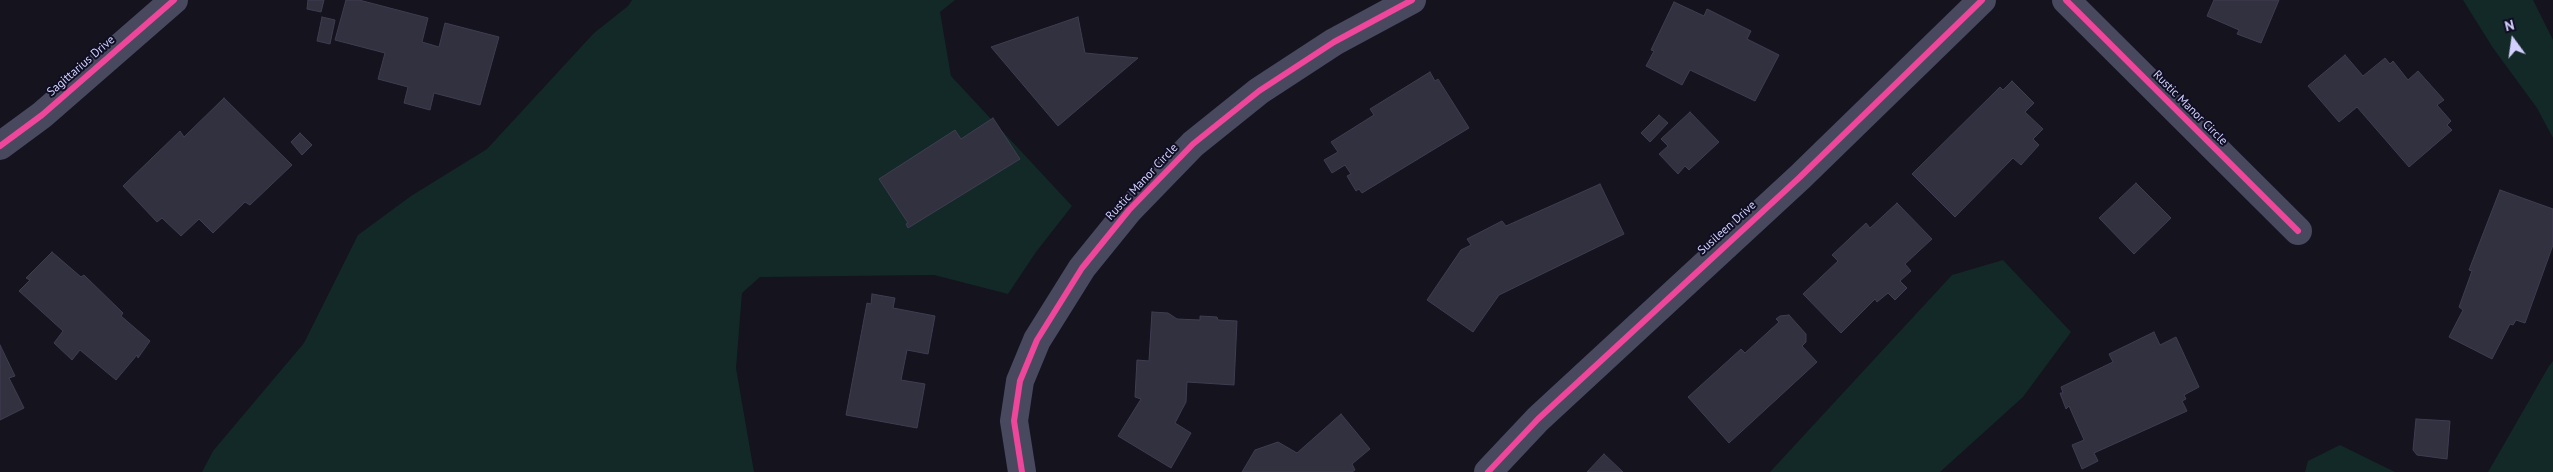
<!DOCTYPE html>
<style>
body{margin:0}
#map{position:relative;width:2553px;height:472px;overflow:hidden;background:#14131e;font-family:"PT Sans",sans-serif}
canvas{display:block}
.north{position:absolute;left:2488px;top:15px;width:50px;height:50px;-webkit-text-stroke:4px #100e23;paint-order:stroke;rotate:346deg;font-size:14px;font-weight:700;line-height:20px;text-align:center;color:#d2d1fe}
.north::after{content:'';display:block;margin:auto;width:18px;height:22px;background:#d2d1fe;clip-path:polygon(50% 0,100% 100%,50% 72%,0 100%)}
</style>
<div id="map">
<canvas width="2553" height="472"></canvas>
<div class="north">N</div>
</div>
<script>
const context = document.querySelector('canvas').getContext('2d');
context.lineJoin = 'round';
function paint(path, color) { context.fillStyle = color; context.fill(path, 'evenodd'); }
const shape = rows => new Path2D(rows.map(r => 'M' + r).join(''));
function strokePath(path, color, width, dash) { context.strokeStyle = color; context.lineWidth = width; context.lineCap = dash ? 'butt' : 'round'; context.setLineDash(dash || []); context.stroke(path); }
function label(font, color, halo, rows, align = 'center') {
  context.font = font + ' "PT Sans",sans-serif'; context.lineWidth = 4; context.setLineDash([]); context.textBaseline = 'middle'; context.strokeStyle = halo; context.fillStyle = color; for (const [text, x, y, turn = 0] of rows) {
    context.save(); context.translate(x, y); context.rotate((+turn || 0) * Math.PI / 180); context.textAlign = isNaN(turn) ? turn : align; if (halo) context.strokeText(text, 0, 0); context.fillText(text, 0, 0); context.restore();
  }
}
const green = shape([
 [632,0,955,0,940,12,951,76,1072,206,1036,252,1008,294,934,275,760,277,742,293,736,368,754,472,202,472,213,451,304,343,358,235,411,196,487,149,594,33,628,6],
 [2463,0,2533,0,2553,40,2553,138,2537,108,2493,48],
 [2003,260,2071,332,2023,397,1940,472,1770,472,1952,275],
 [2553,361,2553,472,2488,472,2549,366],
 [2340,445,2395,472,2305,472,2308,461]
]);
const building = shape([
 [308,0,324,0,321,12,307,9,308,0],
 [346,0,359,0,428,18,422,42,439,47,445,23,499,37,480,105,434,93,430,110,404,103,408,87,378,79,385,53,335,40,346,0],
 [2214,0,2279,0,2261,43,2237,34,2239,30,2207,16,2214,0],
 [1674,2,1704,16,1707,9,1751,31,1747,39,1779,55,1755,101,1690,70,1682,85,1646,66,1654,51,1651,50,1674,2],
 [322,17,335,20,330,44,317,41,322,17],
 [1078,17,1085,53,1138,58,1058,126,991,47,1078,17],
 [2345,55,2363,76,2385,58,2390,64,2393,61,2408,80,2418,71,2444,100,2437,105,2451,121,2447,125,2452,130,2409,167,2357,107,2339,122,2308,86,2345,55],
 [1430,72,1435,81,1438,79,1469,128,1362,193,1359,189,1356,191,1347,176,1351,174,1345,165,1332,173,1324,160,1338,152,1331,142,1374,115,1370,109,1430,72],
 [2012,81,2034,103,2025,112,2043,129,2033,139,2039,145,2021,165,2013,158,1955,217,1912,174,2000,87,2003,90,2012,81],
 [224,98,292,165,250,205,245,202,213,233,199,219,181,236,162,218,157,222,123,186,180,131,184,137,224,98],
 [1690,112,1719,142,1689,170,1685,166,1678,174,1659,154,1668,146,1661,139,1690,112],
 [1659,115,1668,123,1650,142,1641,133,1659,115],
 [993,118,1020,159,908,228,906,224,908,223,879,179,955,130,961,139,993,118],
 [300,133,312,145,302,155,291,142,300,133],
 [2136,183,2171,218,2134,254,2099,218,2136,183],
 [1600,184,1624,234,1499,295,1473,332,1427,300,1461,250,1471,245,1467,239,1502,221,1506,226,1600,184],
 [2500,190,2553,209,2553,245,2525,323,2516,320,2513,325,2510,324,2492,359,2449,337,2463,310,2459,307,2472,271,2469,270,2500,190],
 [1897,203,1932,239,1905,264,1911,271,1900,281,1907,288,1895,300,1888,293,1877,302,1875,299,1841,333,1803,294,1838,261,1832,255,1866,223,1870,228,1897,203],
 [52,252,81,277,84,275,123,313,121,316,150,341,138,358,137,355,116,380,80,350,72,360,54,343,63,331,19,291,30,280,26,278,52,252],
 [872,294,895,298,893,308,935,316,928,354,907,350,901,380,925,384,917,428,846,415,867,303,871,304,872,294],
 [1152,312,1168,313,1177,319,1200,320,1200,316,1217,317,1218,320,1237,321,1234,385,1187,382,1186,402,1175,423,1191,433,1171,468,1118,436,1141,399,1135,397,1137,360,1149,361,1152,312],
 [1789,315,1806,334,1806,342,1802,346,1817,362,1729,443,1688,397,1741,349,1745,353,1779,322,1776,319,1780,316,1789,315],
 [2154,332,2160,345,2176,337,2199,387,2184,395,2186,399,2182,401,2187,411,2094,453,2098,461,2082,469,2072,445,2084,440,2069,406,2066,409,2060,393,2063,393,2061,387,2113,362,2109,354,2154,332],
 [0,345,15,376,9,378,24,408,0,420,0,345],
 [1341,414,1370,449,1352,464,1355,470,1352,472,1242,472,1255,450,1278,442,1297,453,1341,414],
 [2416,419,2450,421,2447,459,2417,455,2413,450,2416,419],
 [1604,454,1623,472,1587,472,1604,454]
]);
const minor = shape([
 [2066,0,2298,231],
 [0,146,42,115,174,0],
 [1022,472,1014,421,1020,381,1037,340,1082,268,1129,210,1193,144,1259,91,1334,42,1412,0],
 [1488,472,1538,419,1800,177,1982,0]
]);
const cycleway = shape([
 [2066,0,2298,231],
 [0,146,42,115,174,0],
 [1022,472,1014,421,1020,381,1037,340,1082,268,1129,210,1193,144,1259,91,1334,42,1412,0],
 [1488,472,1538,419,1800,177,1982,0]
]);
const streetNames = [
 ["Sagittarius Drive",81,66,-41],
 ["Rustic Manor Circle",2190,108,45],
 ["Rustic Manor Circle",1142,182,-47],
 ["Susileen Drive",1727,228,-42]
];
paint(green, '#122928');
paint(building, '#323140');
strokePath(building, '#3f3d51', 1);
strokePath(minor, '#48495f', 28);
strokePath(cycleway, '#ed469a', 6);
label('12px', '#d2d1fe', '#100e23', streetNames);
</script>
